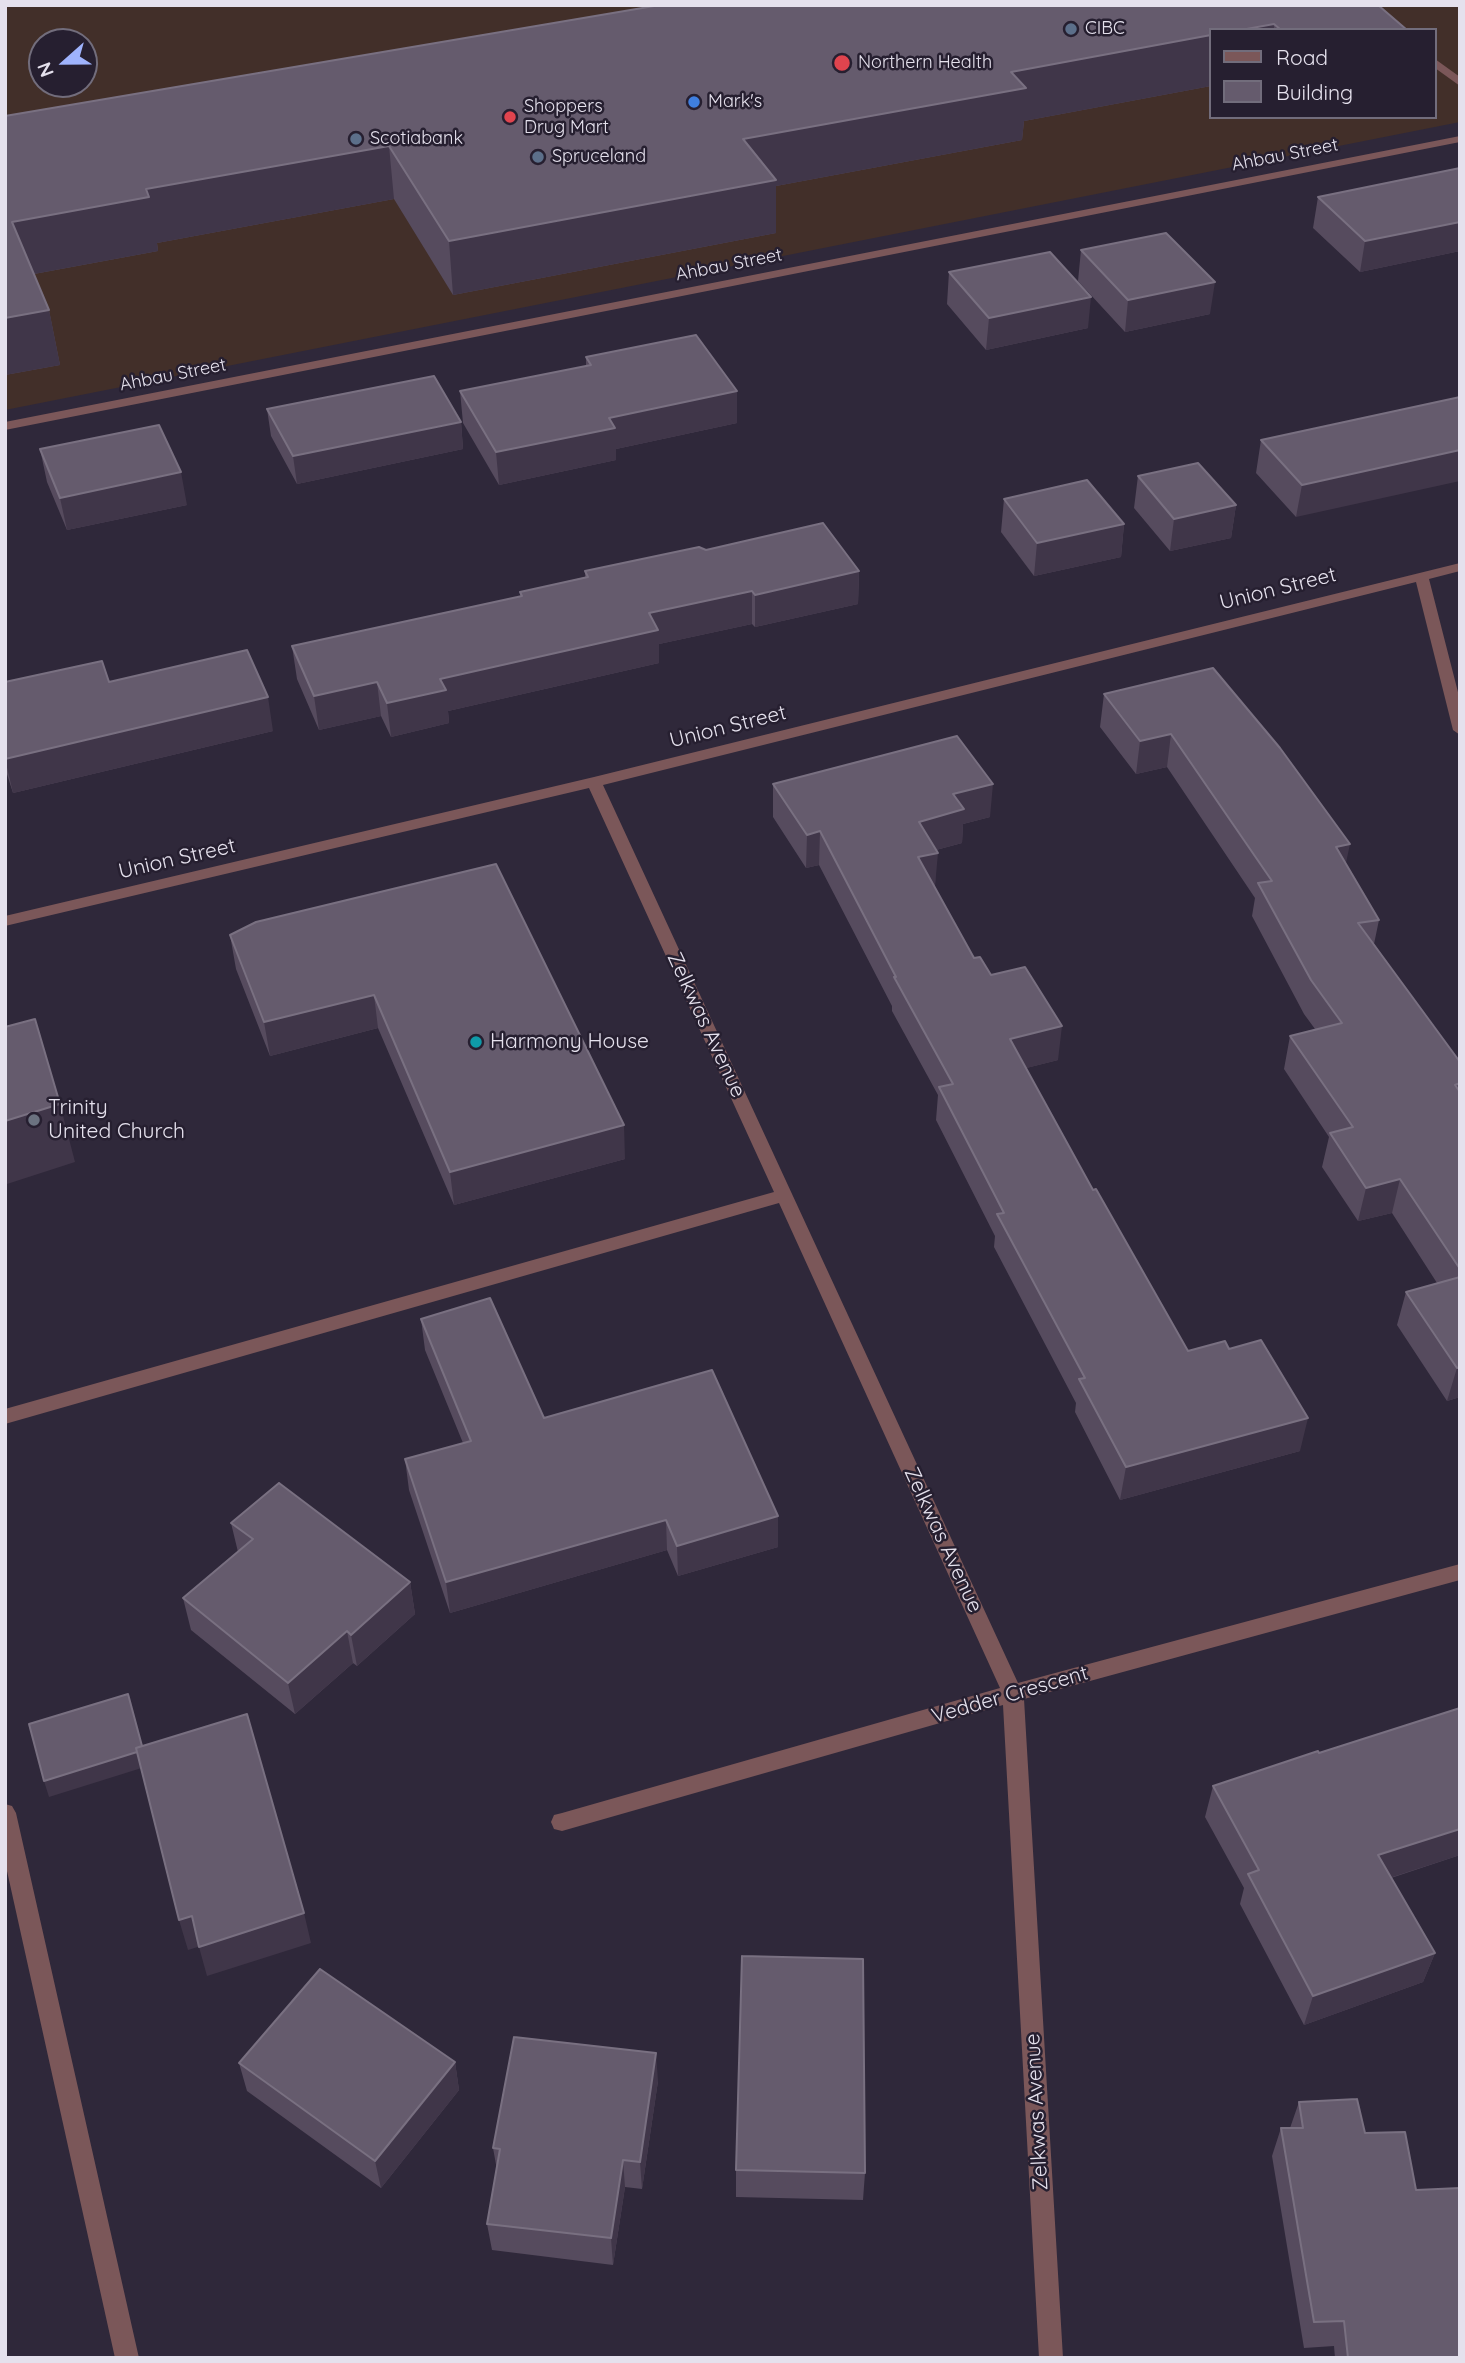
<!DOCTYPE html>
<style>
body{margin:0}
#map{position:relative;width:1465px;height:2363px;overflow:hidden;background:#2f283a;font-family:Quicksand,sans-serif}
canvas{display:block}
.frame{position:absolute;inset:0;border:7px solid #e5e1ed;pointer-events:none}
.legend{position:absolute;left:1209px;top:28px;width:228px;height:91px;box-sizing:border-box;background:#261f30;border:2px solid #726d7c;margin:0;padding:9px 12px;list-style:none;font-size:21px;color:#e5e1ed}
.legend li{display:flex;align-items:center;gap:14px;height:35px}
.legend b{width:35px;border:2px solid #726d7c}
.north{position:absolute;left:28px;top:28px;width:70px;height:70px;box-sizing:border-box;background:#261f30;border:2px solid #726d7c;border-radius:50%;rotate:249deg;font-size:19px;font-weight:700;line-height:28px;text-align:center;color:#e5e1ed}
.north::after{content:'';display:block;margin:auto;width:24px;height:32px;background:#9fb3fd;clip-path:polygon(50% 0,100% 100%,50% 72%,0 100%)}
</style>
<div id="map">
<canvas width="1465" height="2363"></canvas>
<div class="frame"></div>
<ul class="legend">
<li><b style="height:9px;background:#7b5759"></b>Road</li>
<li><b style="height:19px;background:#655b6d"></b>Building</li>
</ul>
<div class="north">N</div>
</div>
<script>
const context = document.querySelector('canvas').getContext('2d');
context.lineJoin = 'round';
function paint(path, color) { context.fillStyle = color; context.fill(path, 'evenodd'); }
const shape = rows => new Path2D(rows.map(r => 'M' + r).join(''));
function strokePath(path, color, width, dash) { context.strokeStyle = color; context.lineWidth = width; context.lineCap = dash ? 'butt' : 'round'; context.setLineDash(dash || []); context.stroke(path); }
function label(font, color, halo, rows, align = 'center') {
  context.font = font + ' Quicksand,sans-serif'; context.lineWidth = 5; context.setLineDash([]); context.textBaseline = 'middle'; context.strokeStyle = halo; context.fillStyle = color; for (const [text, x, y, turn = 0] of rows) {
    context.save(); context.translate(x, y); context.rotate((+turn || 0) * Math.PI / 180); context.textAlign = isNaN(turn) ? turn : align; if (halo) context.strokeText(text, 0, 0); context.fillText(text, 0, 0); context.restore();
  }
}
const commercial = shape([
 [5,5,1460,5,1460,122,5,410],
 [1211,30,1435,30,1435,117,1211,117],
 [42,42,84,42,84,84,42,84]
]);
const minor = shape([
 [1435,59,1460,77,1460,86,1435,68,1435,59],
 [1460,136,1460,142,5,430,5,422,1460,136],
 [1460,563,1460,571,1429,579,1460,700,1460,735,1453,730,1416,582,603,785,1018,1683,1460,1564,1460,1580,1024,1699,1063,2358,1039,2358,1003,1705,562,1831,554,1829,551,1822,554,1815,562,1813,1000,1688,779,1203,5,1424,5,1409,774,1192,589,788,5,926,5,916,594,777,1460,563],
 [5,1804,12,1806,16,1813,139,2358,115,2358,5,1862,5,1804]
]);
const wall = shape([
 [1378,5,1407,30,1211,30,1211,86,1024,121,1022,140,776,186,776,233,453,295,394,199,157,243,158,251,34,274,49,310,60,365,5,375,5,116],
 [1460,168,1460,251,1360,272,1313,228,1318,197],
 [1081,250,1210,314,1125,332,1078,281],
 [949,272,1088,328,986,350,947,304],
 [586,357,737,391,737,423,616,449,616,460,499,485,463,423,460,391,586,366],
 [1460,397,1296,517,1256,473,1261,440],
 [267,409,461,422,463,449,297,484,271,436],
 [40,449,187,505,67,530,47,482],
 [1138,476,1236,505,1231,538,1170,551,1134,508],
 [1004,499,1124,524,1121,557,1034,576,1001,532],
 [706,550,859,571,858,604,755,627,752,624,659,644,659,663,448,711,449,723,391,737,381,716,319,730,297,679,292,646,520,597,520,592,585,577,585,571],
 [1213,668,1346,864,1379,920,1374,944,1460,1062,1460,1397,1447,1401,1397,1325,1406,1292,1437,1283,1392,1213,1358,1221,1322,1167,1329,1137,1284,1069,1290,1036,1315,1029,1304,1014,1252,916,1255,898,1167,767,1136,774,1100,727,1104,694],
 [5,682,109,682,273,731,13,793,5,768],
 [773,784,990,817,963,824,962,843,936,850,935,886,934,886,974,958,991,975,1058,1060,1026,1068,1093,1190,1188,1351,1229,1349,1300,1451,1120,1500,1075,1412,1076,1403,994,1247,995,1236,936,1120,938,1095,892,1011,892,1006,819,865,806,868,773,817],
 [496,864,625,1159,454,1205,378,1028,270,1056,236,969,230,935],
 [421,1319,544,1418,778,1516,778,1547,678,1576,667,1550,450,1613,409,1490,405,1459,463,1443,425,1350],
 [231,1523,410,1582,415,1614,357,1666,353,1663,295,1714,191,1630,183,1598,238,1552],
 [1460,1708,1460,1855,1391,1878,1435,1953,1423,1982,1304,2025,1240,1904,1244,1888,1205,1817,1213,1786],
 [455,2062,459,2090,381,2188,247,2091,239,2063],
 [658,2081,642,2189,625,2187,613,2265,492,2250,487,2224,497,2170,493,2148],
 [1299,2102,1365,2133,1416,2190,1460,2358,1335,2358,1334,2346,1304,2348,1272,2156,1281,2128,1290,2128],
 [736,2170,865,2173,863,2200,736,2197]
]);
const shadedWall = shape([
 [1274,24,1274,30,1241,30],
 [1211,35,1211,86,1024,121,1022,140,776,186,776,233,453,295,449,241,743,139,1011,72],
 [389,146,394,199,157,243,158,251,23,276,12,222,146,189],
 [1460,222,1460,251,1360,272,1365,241],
 [1215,282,1210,314,1125,332,1128,300],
 [1091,297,1088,328,986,350,989,318],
 [49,310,60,365,5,375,5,318],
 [737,391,737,423,616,449,616,460,499,485,496,452,609,418],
 [461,422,463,449,297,484,293,456],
 [1460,450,1460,481,1296,517,1302,485],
 [181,472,187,505,67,530,60,498],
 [1236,505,1231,538,1170,551,1174,519],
 [1124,524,1121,557,1034,576,1037,543],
 [859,571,858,604,755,627,755,595],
 [752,591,752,624,659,644,659,663,448,711,449,723,391,737,387,703,440,679,649,613],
 [377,682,381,716,319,730,314,696],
 [268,697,273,731,13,793,5,759],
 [1171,734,1167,767,1136,774,1140,741],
 [993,784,990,817,963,824,962,843,917,855,919,822,953,794],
 [820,831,819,865,806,868,807,835],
 [1350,844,1343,877,1336,847],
 [938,853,935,886,916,890,918,857],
 [374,995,378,1028,270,1056,264,1022],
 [1062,1026,1058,1060,1007,1073,1010,1039],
 [60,1104,75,1162,7,1184,5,1187,5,1121],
 [624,1125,625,1159,454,1205,450,1172],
 [1400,1179,1392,1213,1358,1221,1366,1188],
 [1460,1367,1460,1397,1447,1401,1457,1368],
 [1308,1418,1300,1451,1120,1500,1126,1467],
 [778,1516,778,1547,678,1576,677,1546],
 [666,1520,667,1550,450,1613,446,1582],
 [410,1582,415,1614,357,1666,351,1635],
 [347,1631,353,1663,295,1714,288,1683],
 [143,1750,148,1766,49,1797,44,1781],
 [1460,1829,1460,1855,1368,1885,1378,1855],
 [304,1913,311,1943,207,1976,199,1947],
 [192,1916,201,1946,188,1950,179,1920],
 [1435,1953,1423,1982,1304,2025,1313,1996],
 [656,2053,658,2081,642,2189,640,2162],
 [455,2062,459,2090,381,2188,375,2161],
 [623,2160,625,2187,613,2265,611,2238]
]);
const building = shape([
 [660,5,1378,5,1407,30,1281,30,1274,24,1241,30,1211,30,1211,35,1011,72,1026,88,743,139,776,180,449,241,389,146,146,189,149,197,12,222,49,310,5,318,5,116,660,5],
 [1460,168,1460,222,1365,241,1318,197,1460,168],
 [1166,233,1215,282,1128,300,1081,250,1166,233],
 [1050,252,1091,297,989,318,949,272,1050,252],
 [696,335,737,391,609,418,615,428,496,452,460,391,591,365,586,357,696,335],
 [434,376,461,422,293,456,267,409,434,376],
 [1460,397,1460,450,1302,485,1261,440,1460,397],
 [159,425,181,472,60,498,40,449,159,425],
 [1198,463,1236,505,1174,519,1138,476,1198,463],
 [1087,480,1124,524,1037,543,1004,499,1087,480],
 [823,523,859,571,755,595,752,591,649,613,658,630,440,679,446,690,387,703,377,682,314,696,292,646,522,596,520,592,588,577,585,571,699,547,706,550,823,523],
 [247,650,268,697,5,759,5,682,102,661,109,682,247,650],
 [1213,668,1280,748,1350,844,1336,847,1379,920,1358,923,1460,1062,1460,1083,1455,1085,1460,1092,1460,1269,1400,1179,1366,1188,1330,1133,1353,1127,1290,1036,1342,1023,1311,980,1258,883,1272,881,1171,734,1140,741,1104,694,1213,668],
 [957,736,993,784,953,794,964,809,919,822,938,853,918,857,974,958,980,957,991,975,1025,967,1062,1026,1010,1039,1093,1190,1096,1189,1188,1351,1225,1341,1229,1349,1261,1340,1308,1418,1126,1467,1079,1379,1085,1378,997,1214,1004,1213,939,1087,953,1084,894,977,896,977,820,831,807,835,773,784,957,736],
 [496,864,624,1125,450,1172,374,995,264,1022,230,935,256,922,496,864],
 [35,1019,60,1104,5,1121,5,1027,35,1019],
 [1460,1277,1460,1367,1457,1368,1406,1292,1460,1277],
 [490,1298,544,1418,712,1370,778,1516,677,1546,666,1520,446,1582,405,1459,471,1441,421,1319,490,1298],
 [279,1483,410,1582,351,1635,347,1631,288,1683,183,1598,253,1539,231,1523,279,1483],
 [128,1694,142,1746,136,1748,137,1752,44,1781,29,1724,128,1694],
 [1460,1708,1460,1829,1378,1855,1435,1953,1313,1996,1248,1874,1259,1870,1213,1786,1318,1751,1319,1753,1460,1708],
 [247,1714,304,1913,199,1947,192,1916,179,1920,136,1748,247,1714],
 [742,1956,863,1959,865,2173,736,2170,742,1956],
 [320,1969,455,2062,375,2161,239,2063,320,1969],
 [514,2037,656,2053,640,2162,623,2160,611,2238,487,2224,500,2149,493,2148,514,2037],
 [1357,2099,1365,2133,1405,2132,1416,2190,1460,2188,1460,2358,1348,2358,1344,2321,1314,2322,1281,2128,1303,2128,1299,2102,1357,2099]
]);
const markers = [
 [1071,29,7,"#5c6f8a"],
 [842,63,9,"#e0444e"],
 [694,102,7,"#3f7fe0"],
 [510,117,7,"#e0444e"],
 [356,139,7,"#5c6f8a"],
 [538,157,7,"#5c6f8a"],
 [476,1042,7,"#0f9aa8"],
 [34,1120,7,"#6b7280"]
];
const farPoinames = [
 ["CIBC",1085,29],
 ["Northern Health",858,63],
 ["Mark's",708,102],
 ["Shoppers",524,107],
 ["Drug Mart",524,128],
 ["Scotiabank",370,139],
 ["Spruceland",552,157]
];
const farStreetnames = [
 ["Ahbau Street",1285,155,-11],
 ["Ahbau Street",729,265,-11],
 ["Ahbau Street",173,375,-11]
];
const streetNames = [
 ["Union Street",1278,589,-14],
 ["Union Street",728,727,-14],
 ["Union Street",177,859,-13],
 ["Zelkwas Avenue",706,1025,65],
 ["Zelkwas Avenue",943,1540,65],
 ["Vedder Crescent",1010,1695,-16],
 ["Zelkwas Avenue",1037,2112,-93]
];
const poiNames = [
 ["Harmony House",490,1042],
 ["Trinity",48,1108],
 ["United Church",48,1132]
];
paint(commercial, '#422f29');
paint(minor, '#7b5759');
paint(wall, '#564b5e');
paint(shadedWall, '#403649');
paint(building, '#655b6d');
strokePath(building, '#797081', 2);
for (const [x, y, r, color] of markers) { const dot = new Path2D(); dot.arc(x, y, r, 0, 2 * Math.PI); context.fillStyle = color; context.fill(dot); strokePath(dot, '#261f30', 2.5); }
label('18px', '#e5e1ed', '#261f30', farPoinames, 'left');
label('18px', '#e5e1ed', '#261f30', farStreetnames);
label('21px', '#e5e1ed', '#261f30', streetNames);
label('21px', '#e5e1ed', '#261f30', poiNames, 'left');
</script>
